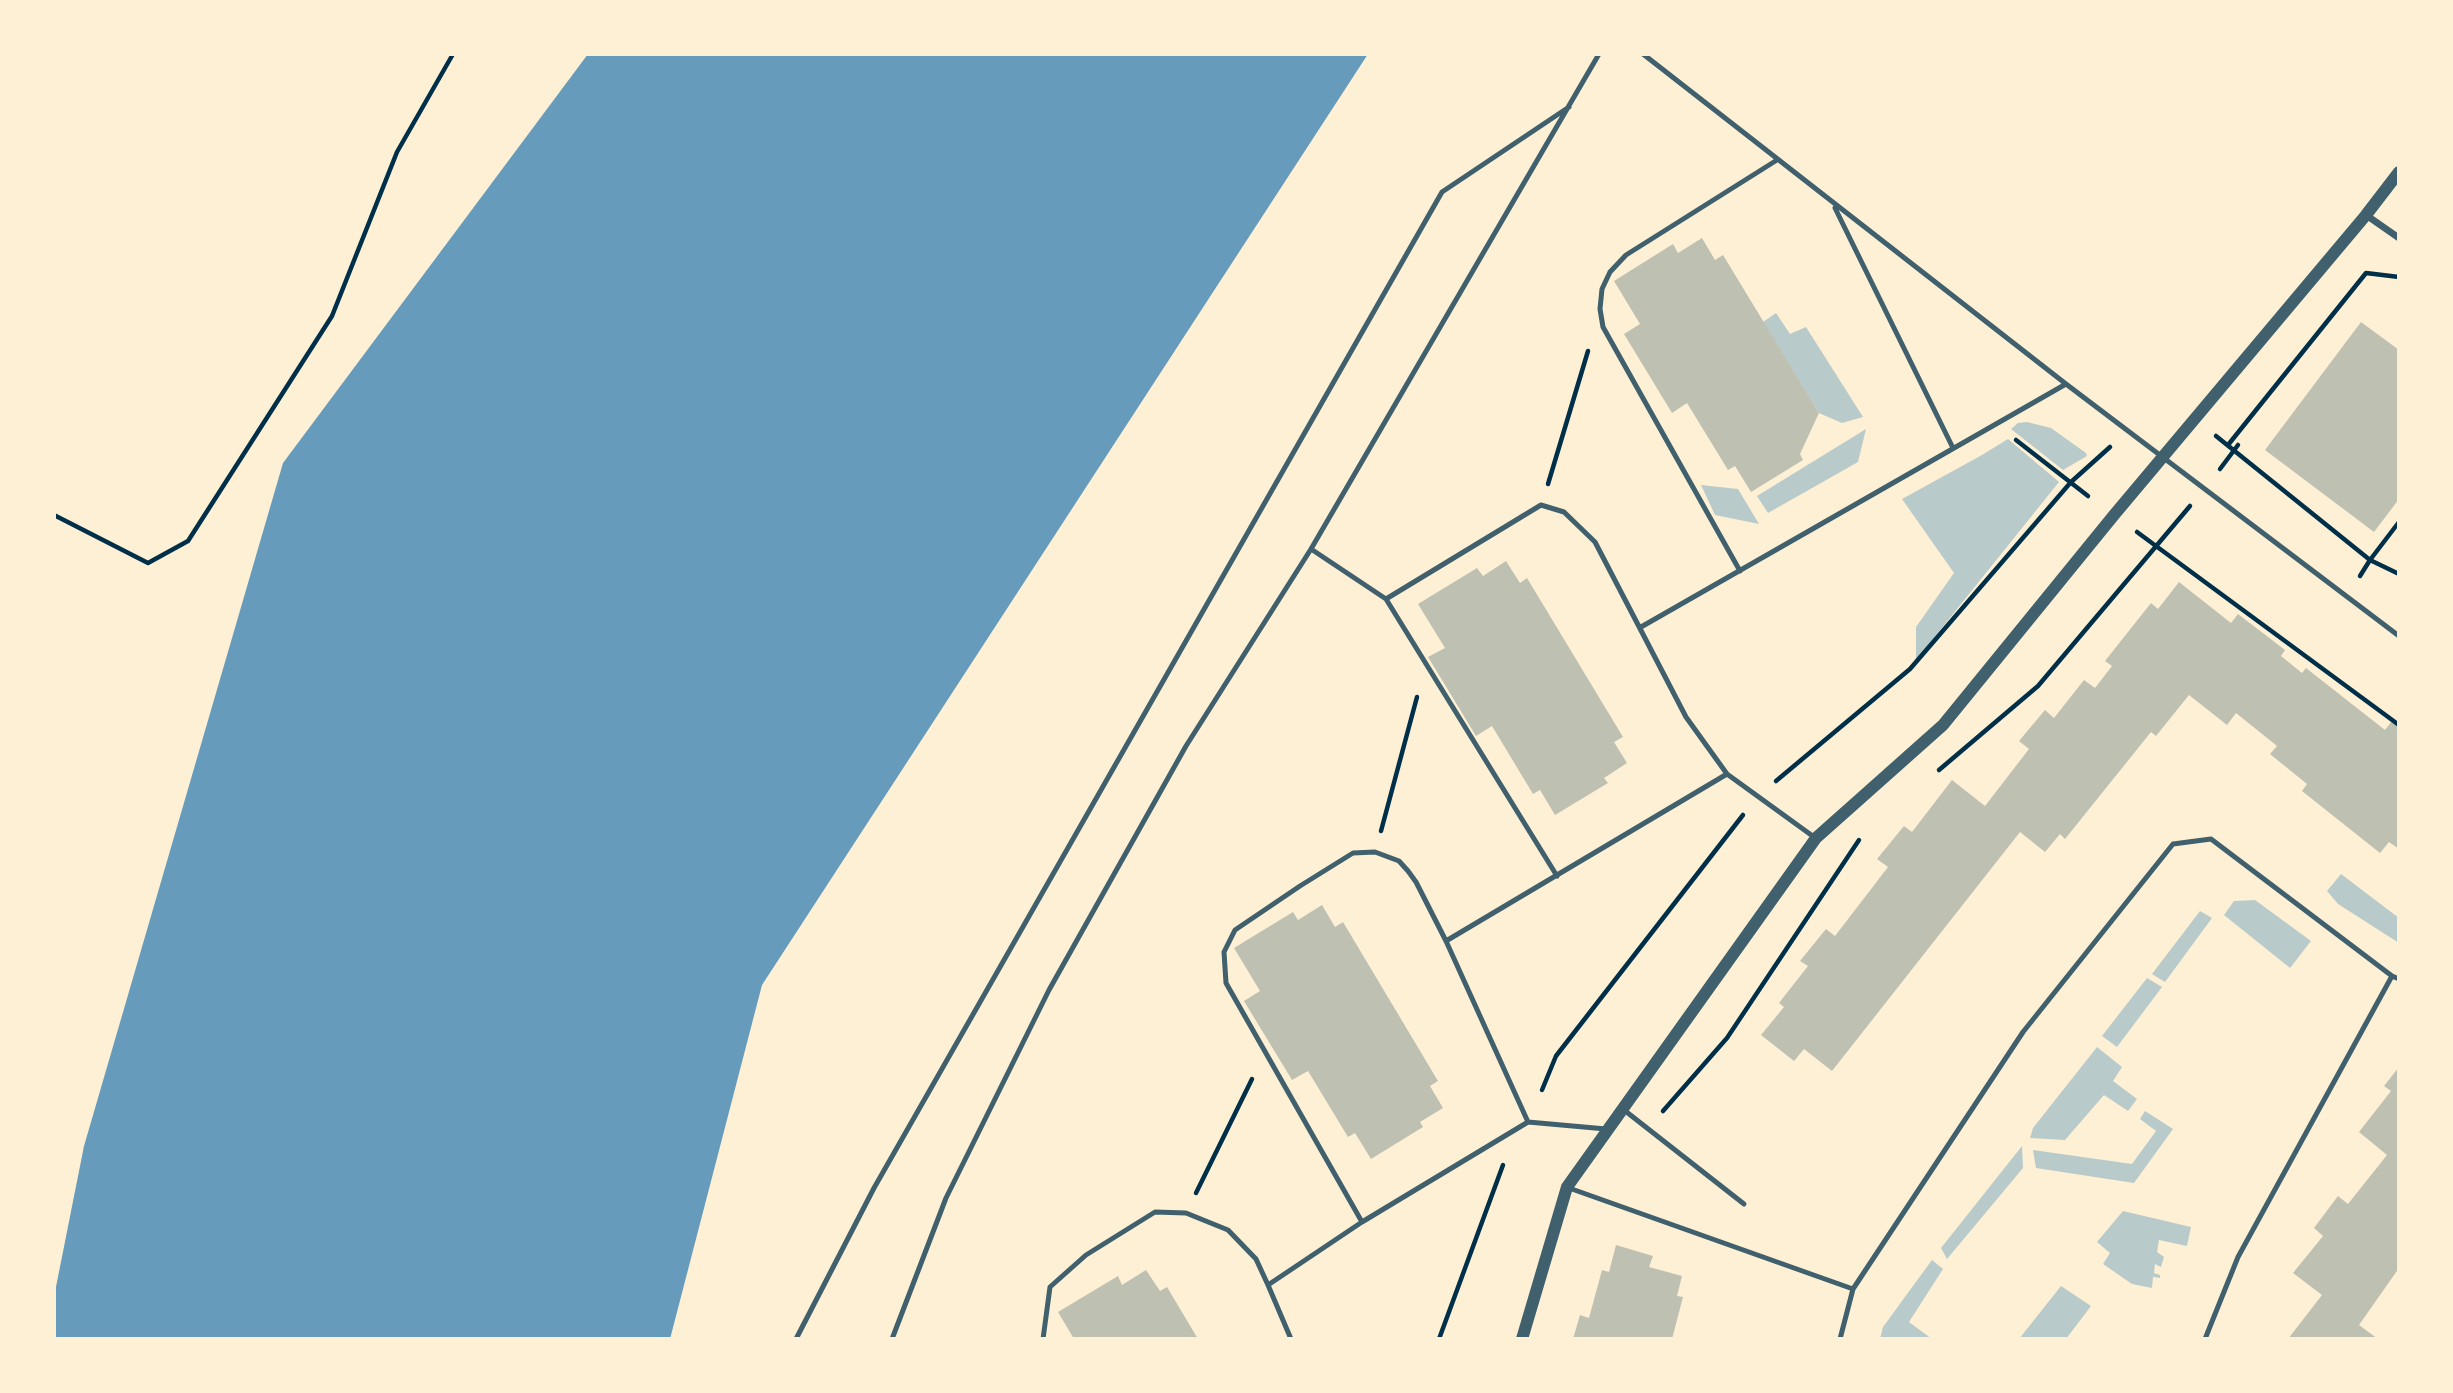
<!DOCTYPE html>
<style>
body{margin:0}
#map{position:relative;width:2453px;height:1393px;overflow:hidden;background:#fdf0d5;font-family:"DM Sans",sans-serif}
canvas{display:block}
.frame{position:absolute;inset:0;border:56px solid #fdf0d5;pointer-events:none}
</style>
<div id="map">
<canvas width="2453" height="1393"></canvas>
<div class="frame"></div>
</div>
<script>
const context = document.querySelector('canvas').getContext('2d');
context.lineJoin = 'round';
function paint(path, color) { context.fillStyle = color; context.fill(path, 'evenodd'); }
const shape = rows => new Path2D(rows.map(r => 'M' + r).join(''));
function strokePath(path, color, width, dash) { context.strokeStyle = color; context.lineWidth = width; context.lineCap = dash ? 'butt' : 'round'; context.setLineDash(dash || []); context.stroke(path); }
const green = shape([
 [1776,313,1790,334,1806,327,1863,417,1842,423,1819,413,1763,322],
 [2027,422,2051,428,2086,453,2087,456,2063,470,2011,429,2018,423],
 [1866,429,1858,462,1768,513,1757,496],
 [2008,439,2059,482,1916,660,1916,627,1954,573,1902,499,1982,455],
 [1701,485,1738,489,1759,524,1715,515],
 [2341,874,2399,918,2399,943,2338,904,2327,891],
 [2255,900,2311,941,2290,968,2224,915,2234,901],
 [2200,911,2212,918,2165,982,2152,974],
 [2147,978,2162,987,2117,1047,2102,1036],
 [2097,1047,2122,1067,2113,1081,2137,1099,2128,1111,2104,1095,2065,1140,2030,1138,2033,1128],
 [2145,1111,2173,1129,2134,1183,2036,1168,2033,1150,2132,1164,2156,1131,2140,1119],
 [2022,1146,2023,1168,1947,1259,1941,1248],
 [2123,1211,2191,1227,2187,1246,2159,1240,2157,1252,2164,1257,2161,1267,2155,1264,2154,1273,2160,1275,2160,1278,2153,1277,2152,1288,2132,1284,2103,1264,2110,1253,2097,1242],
 [1932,1260,1943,1269,1909,1322,1932,1339,1880,1339,1883,1327],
 [2061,1286,2091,1306,2066,1339,2019,1339]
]);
const water = shape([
 [588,54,1368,54,762,985,670,1339,54,1339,54,1297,84,1146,283,463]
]);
const building = shape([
 [1702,238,1715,260,1723,255,1819,413,1800,454,1803,460,1751,492,1735,466,1728,470,1687,403,1672,413,1624,334,1640,324,1614,281,1673,244,1678,253],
 [2361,322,2399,350,2399,499,2374,532,2265,450],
 [1506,561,1520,583,1527,578,1623,737,1614,742,1627,763,1604,778,1608,783,1555,815,1540,790,1533,794,1492,726,1476,736,1428,657,1445,648,1418,604,1477,568,1483,576],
 [2179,582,2231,623,2238,614,2285,650,2281,656,2302,673,2306,668,2385,730,2392,721,2399,727,2399,849,2389,842,2380,853,2302,791,2307,784,2270,754,2277,746,2236,713,2227,725,2189,695,2156,736,2151,732,2065,839,2060,834,2045,852,2020,832,1832,1071,1804,1049,1794,1061,1761,1035,1784,1007,1779,1003,1808,966,1800,961,1826,929,1835,936,1888,867,1877,859,1904,826,1912,832,1952,780,1985,806,2029,749,2019,741,2045,710,2054,718,2084,680,2095,688,2112,666,2105,661,2151,603,2158,609],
 [1322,905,1335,927,1343,922,1438,1081,1430,1086,1443,1108,1420,1122,1423,1127,1371,1159,1355,1133,1348,1137,1308,1071,1292,1080,1244,1001,1260,991,1234,948,1293,912,1298,920],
 [2399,1067,2399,1268,2359,1325,2378,1339,2288,1339,2322,1295,2293,1273,2323,1236,2314,1228,2338,1196,2348,1204,2387,1155,2359,1132,2391,1091,2384,1086],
 [1616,1245,1653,1256,1649,1267,1682,1276,1677,1296,1683,1297,1672,1339,1573,1339,1580,1315,1589,1318,1602,1270,1609,1272],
 [1146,1270,1160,1291,1167,1287,1198,1339,1074,1339,1058,1312,1118,1276,1122,1285]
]);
const path = shape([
 [2216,436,2370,560,2399,522],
 [2016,440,2088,496],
 [2228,445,2366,273,2399,277],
 [2220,469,2238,445],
 [1548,484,1588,351],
 [54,515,148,563,188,541,332,316,397,152,453,54],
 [2137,532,2399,725],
 [2360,576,2370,560,2399,574],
 [1939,770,2038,686,2190,506],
 [1776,781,1910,669,2071,482,2110,447],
 [1381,831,1417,697],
 [1542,1090,1556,1056,1743,815],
 [1663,1111,1727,1038,1859,840],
 [1196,1193,1252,1079],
 [1439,1339,1503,1165]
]);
const service = shape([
 [1643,54,2066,384,2399,636],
 [1835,208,1953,448],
 [1311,549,1386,599,1557,876],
 [1740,571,1603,327,1600,309,1602,289,1610,272,1626,255,1777,160],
 [1386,599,1541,505,1564,512,1595,542,1686,717,1727,774,1814,837],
 [1641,627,2066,384],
 [1624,1110,1744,1204],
 [1606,1129,1528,1122,1446,941,1727,774],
 [1569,1188,1853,1289],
 [1362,1222,1226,983,1224,952,1235,930,1300,886,1353,853,1375,852,1399,861,1408,871,1416,882,1446,941],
 [1268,1285,1291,1339],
 [796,1339,874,1188,1442,192,1569,107],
 [892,1339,946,1198,1049,990,1186,746,1311,549,1599,54],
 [1043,1339,1050,1287,1086,1255,1155,1212,1186,1213,1228,1230,1256,1259,1268,1285,1362,1222,1528,1122],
 [1840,1339,1853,1289,2023,1032,2173,844,2211,839,2392,976,2399,979],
 [2205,1339,2238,1257,2392,976]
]);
const minor = shape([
 [2366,215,2399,238]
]);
const tertiary = shape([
 [1522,1339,1567,1187,1816,838,1943,725,2114,515,2366,215,2399,172]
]);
paint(green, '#b9caca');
paint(water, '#669bbc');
paint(building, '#bec0b2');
strokePath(path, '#003049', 4.5);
strokePath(service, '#3f606c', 5);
strokePath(minor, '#3f606c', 7);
strokePath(tertiary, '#3f606c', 12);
</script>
